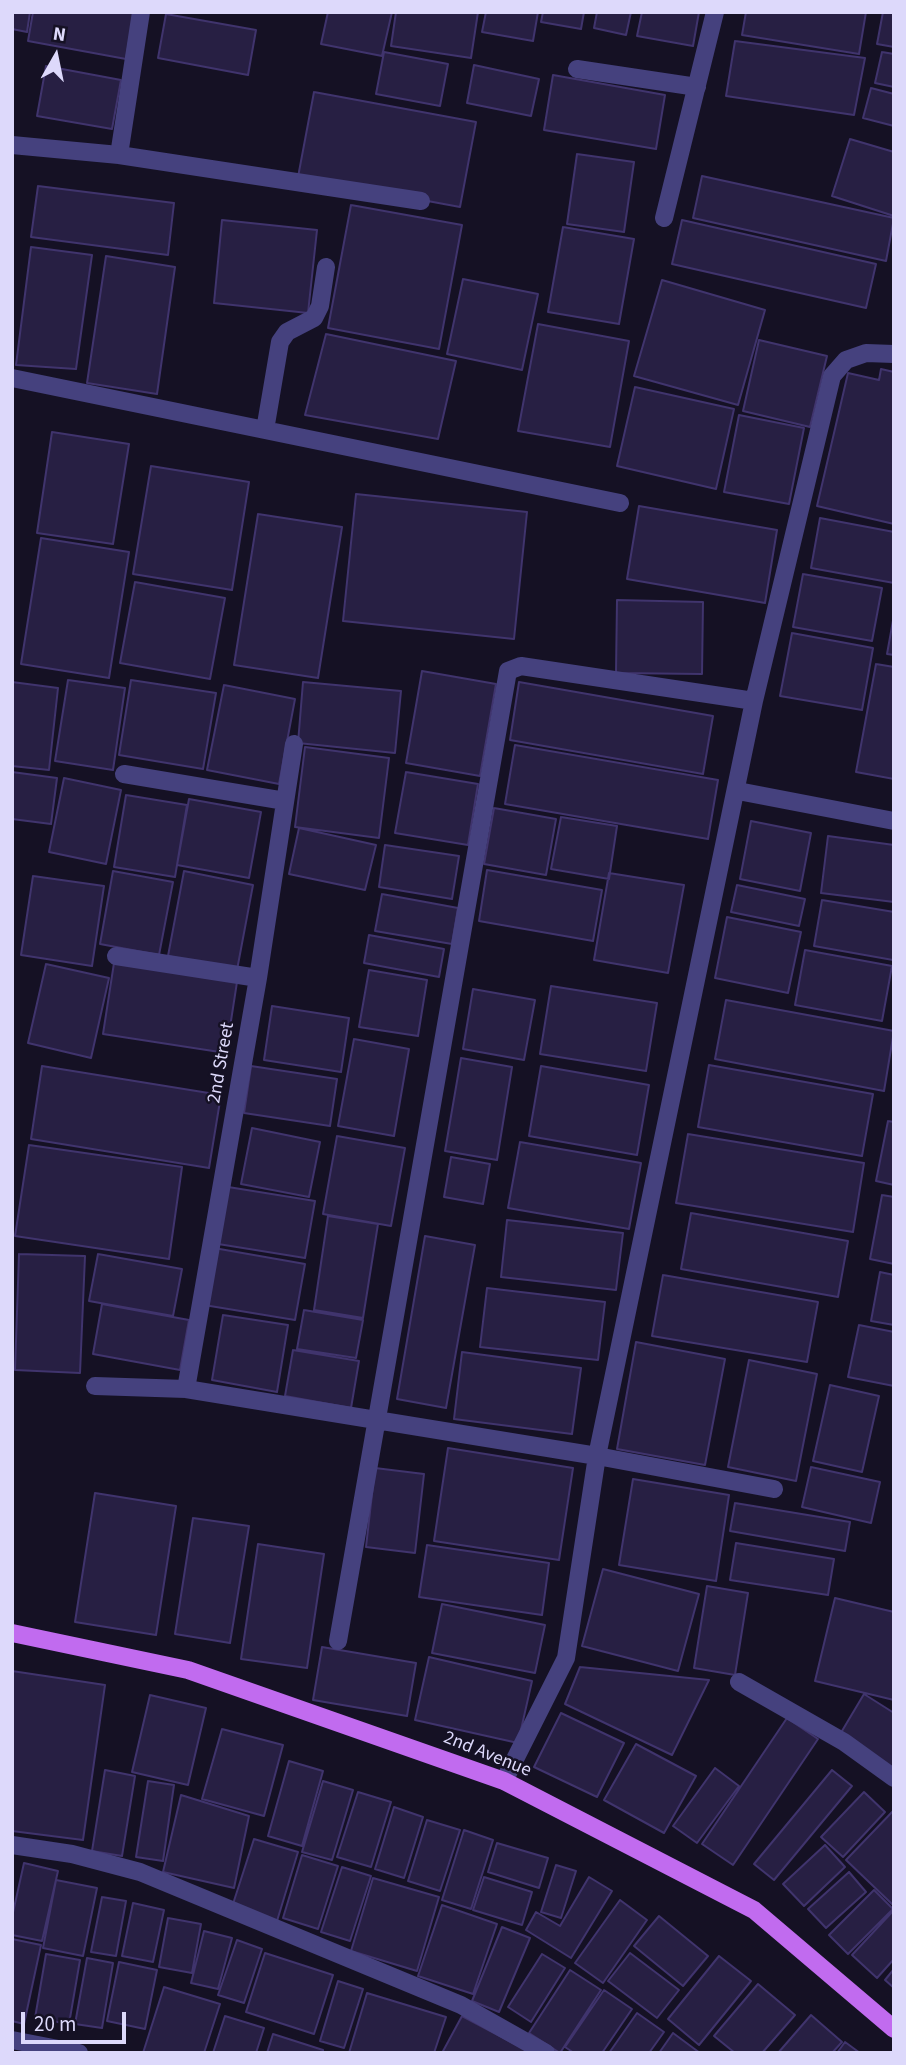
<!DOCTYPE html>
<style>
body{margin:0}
#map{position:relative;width:906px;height:2065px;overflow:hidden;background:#151124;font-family:"Source Sans 3",sans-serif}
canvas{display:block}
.frame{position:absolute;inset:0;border:14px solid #ddd9fb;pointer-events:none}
.north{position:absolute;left:21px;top:21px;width:70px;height:70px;-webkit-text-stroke:5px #151124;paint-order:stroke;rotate:9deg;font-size:19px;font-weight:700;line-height:28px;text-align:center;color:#ddd9fb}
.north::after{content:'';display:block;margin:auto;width:24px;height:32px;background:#ddd9fb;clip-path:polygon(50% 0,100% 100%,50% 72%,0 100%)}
.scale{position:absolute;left:21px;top:2012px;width:105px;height:32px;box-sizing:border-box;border:4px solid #ddd9fb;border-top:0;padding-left:9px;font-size:21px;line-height:24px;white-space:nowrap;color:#ddd9fb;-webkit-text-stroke:5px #151124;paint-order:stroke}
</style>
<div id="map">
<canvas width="906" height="2065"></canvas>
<div class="frame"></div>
<div class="north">N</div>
<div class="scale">20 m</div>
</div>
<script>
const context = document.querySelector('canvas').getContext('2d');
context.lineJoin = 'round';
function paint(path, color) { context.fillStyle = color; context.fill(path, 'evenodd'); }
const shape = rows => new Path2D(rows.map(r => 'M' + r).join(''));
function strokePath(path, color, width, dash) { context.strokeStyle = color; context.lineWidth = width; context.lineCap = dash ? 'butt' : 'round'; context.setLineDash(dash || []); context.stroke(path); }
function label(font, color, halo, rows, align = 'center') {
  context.font = font + ' "Source Sans 3",sans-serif'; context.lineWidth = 5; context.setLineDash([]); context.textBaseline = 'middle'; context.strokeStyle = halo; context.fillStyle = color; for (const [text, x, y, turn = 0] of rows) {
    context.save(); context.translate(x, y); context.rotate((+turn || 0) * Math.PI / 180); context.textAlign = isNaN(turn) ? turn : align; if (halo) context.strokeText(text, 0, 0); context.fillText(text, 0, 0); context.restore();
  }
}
const building = shape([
 [12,12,30,12,27,32,12,29,12,12],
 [33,12,134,12,126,59,28,41,33,12],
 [328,12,392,12,382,56,321,44,328,12],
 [396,12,478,12,471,58,391,46,396,12],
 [486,12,538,12,533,41,482,32,486,12],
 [543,12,584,12,581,29,541,22,543,12],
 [597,12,631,12,626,35,594,28,597,12],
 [642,12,699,12,693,46,637,36,642,12],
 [746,12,866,12,859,54,742,35,746,12],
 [883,12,894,12,894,47,877,44,883,12],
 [166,14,256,30,248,75,158,58,166,14],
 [735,41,865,58,854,115,726,96,735,41],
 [384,52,448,64,440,106,376,94,384,52],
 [882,52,894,54,894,87,875,83,882,52],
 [474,65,539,79,531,116,467,103,474,65],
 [46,66,121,80,112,129,37,116,46,66],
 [553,75,665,95,656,149,544,130,553,75],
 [871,88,894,94,894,126,863,118,871,88],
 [314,92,476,122,460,207,298,177,314,92],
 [850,139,894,152,894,216,832,196,850,139],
 [577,154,634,162,624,232,567,224,577,154],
 [702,176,894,218,886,261,693,218,702,176],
 [38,186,174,203,168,255,31,237,38,186],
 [351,205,462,225,439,349,328,328,351,205],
 [222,220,317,230,308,313,214,303,222,220],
 [682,220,876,264,866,308,672,264,682,220],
 [563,227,634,239,619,324,548,312,563,227],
 [31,247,92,255,76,369,16,365,31,247],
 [106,256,175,267,157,394,87,383,106,256],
 [463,279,538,294,522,370,447,354,463,279],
 [662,280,765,310,738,405,634,376,662,280],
 [538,324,629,341,610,447,518,431,538,324],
 [326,334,456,361,438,439,305,415,326,334],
 [759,340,827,356,810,427,743,411,759,340],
 [881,369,894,372,894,524,817,506,848,373,879,380,881,369],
 [635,387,734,409,716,489,617,466,635,387],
 [739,415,804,428,789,504,724,492,739,415],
 [52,432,129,444,113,544,37,533,52,432],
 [151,466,249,482,232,590,133,574,151,466],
 [356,494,527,512,514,639,343,621,356,494],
 [639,506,777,530,765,603,627,579,639,506],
 [258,514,342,527,318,678,234,665,258,514],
 [820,518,894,532,894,583,811,568,820,518],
 [41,538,129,552,109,678,21,664,41,538],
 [803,574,882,588,872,641,793,627,803,574],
 [135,582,225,598,210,679,120,663,135,582],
 [617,600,703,602,702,674,616,673,617,600],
 [894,615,894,655,887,654,894,615],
 [792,633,873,648,862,710,780,696,792,633],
 [876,664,894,667,894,779,856,772,876,664],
 [422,671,496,684,480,776,406,763,422,671],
 [68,680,125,688,113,770,55,761,68,680],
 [131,680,216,693,203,769,119,755,131,680],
 [12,682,58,688,49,770,12,766,12,682],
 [303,682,401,691,395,753,298,743,303,682],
 [519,682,713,716,703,774,510,740,519,682],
 [224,685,295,699,279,784,207,770,224,685],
 [515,745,718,780,708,839,505,804,515,745],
 [305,747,389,758,379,838,295,827,305,747],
 [12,772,57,778,51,824,12,819,12,772],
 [406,772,478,784,468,845,395,833,406,772],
 [64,778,121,790,106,864,49,852,64,778],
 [126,795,187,805,175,877,114,867,126,795],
 [189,799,261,812,249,878,177,865,189,799],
 [494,808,556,819,546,875,484,864,494,808],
 [561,817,617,826,609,879,551,869,561,817],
 [751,821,811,833,800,891,740,879,751,821],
 [299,828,376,845,365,890,289,874,299,828],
 [828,836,894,845,894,902,821,893,828,836],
 [385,845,459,856,452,899,379,887,385,845],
 [487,870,602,890,593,941,479,921,487,870],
 [113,871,173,882,159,955,100,944,113,871],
 [184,871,253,885,237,970,168,956,184,871],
 [609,873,684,885,668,973,594,960,609,873],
 [33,876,104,886,92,966,21,955,33,876],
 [737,885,805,899,799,926,731,912,737,885],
 [382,894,458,908,452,944,375,931,382,894],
 [822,900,894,912,893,960,814,946,822,900],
 [727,917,801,932,788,993,715,978,727,917],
 [369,935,444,949,439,977,364,963,369,935],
 [805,950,892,966,882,1021,795,1005,805,950],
 [114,963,237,982,226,1053,103,1034,114,963],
 [46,964,109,978,91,1058,28,1043,46,964],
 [369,970,427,980,418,1036,359,1027,369,970],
 [551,986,657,1003,646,1071,540,1054,551,986],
 [473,989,535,1000,524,1060,463,1049,473,989],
 [726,1000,894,1031,884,1091,715,1059,726,1000],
 [272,1006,349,1018,341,1072,264,1060,272,1006],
 [354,1039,409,1049,394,1136,338,1126,354,1039],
 [461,1058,512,1067,497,1160,445,1151,461,1058],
 [709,1065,873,1094,862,1156,698,1127,709,1065],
 [42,1066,221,1095,209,1168,31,1139,42,1066],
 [251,1066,337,1079,330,1126,244,1113,251,1066],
 [541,1066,649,1085,637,1155,529,1136,541,1066],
 [888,1121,894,1122,894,1185,876,1181,888,1121],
 [252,1128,320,1142,309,1197,241,1184,252,1128],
 [688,1134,864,1163,853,1232,676,1203,688,1134],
 [337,1136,405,1148,391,1226,323,1214,337,1136],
 [520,1142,641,1163,629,1229,508,1208,520,1142],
 [29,1145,182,1167,169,1259,15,1236,29,1145],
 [451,1157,490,1164,483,1204,444,1197,451,1157],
 [222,1186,315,1201,305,1258,212,1243,222,1186],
 [882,1195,894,1197,894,1264,870,1259,882,1195],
 [691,1213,848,1241,838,1297,681,1269,691,1213],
 [328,1216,378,1224,363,1318,314,1310,328,1216],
 [507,1220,623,1233,616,1290,501,1277,507,1220],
 [425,1236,475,1245,446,1408,397,1399,425,1236],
 [214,1248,305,1264,295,1320,204,1305,214,1248],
 [19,1254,85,1256,80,1373,15,1370,19,1254],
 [98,1254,182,1269,173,1316,89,1301,98,1254],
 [880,1272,894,1275,894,1325,871,1321,880,1272],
 [663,1275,818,1302,807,1362,652,1336,663,1275],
 [487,1288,605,1302,598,1360,480,1347,487,1288],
 [102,1304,189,1320,180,1370,93,1354,102,1304],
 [304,1310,363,1320,356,1358,297,1349,304,1310],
 [223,1315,288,1325,277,1392,212,1380,223,1315],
 [859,1325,894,1332,894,1386,848,1377,859,1325],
 [636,1342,725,1359,705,1465,617,1449,636,1342],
 [293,1350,359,1361,351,1408,285,1396,293,1350],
 [462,1352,581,1368,572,1434,454,1419,462,1352],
 [749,1360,817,1374,796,1481,728,1467,749,1360],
 [830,1385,879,1396,862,1472,813,1461,830,1385],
 [448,1448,573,1468,559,1560,434,1541,448,1448],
 [811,1467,880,1482,871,1523,802,1507,811,1467],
 [375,1468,424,1474,415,1553,366,1547,375,1468],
 [633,1479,729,1495,716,1581,619,1565,633,1479],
 [95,1493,176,1506,156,1635,75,1622,95,1493],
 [735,1503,850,1522,845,1551,730,1531,735,1503],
 [193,1518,249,1526,230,1643,175,1634,193,1518],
 [736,1543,834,1559,828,1595,730,1580,736,1543],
 [258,1544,324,1554,307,1668,241,1659,258,1544],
 [427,1545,549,1563,542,1615,419,1597,427,1545],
 [603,1569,699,1594,678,1671,582,1646,603,1569],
 [707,1586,748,1593,735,1675,694,1668,707,1586],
 [835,1598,894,1612,894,1700,815,1681,835,1598],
 [442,1604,545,1625,535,1673,432,1653,442,1604],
 [322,1647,416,1663,407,1716,313,1700,322,1647],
 [429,1657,532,1681,518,1743,415,1720,429,1657],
 [580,1667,709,1680,672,1755,565,1704,580,1667],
 [12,1671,105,1685,83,1840,12,1831,12,1671],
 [864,1694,894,1713,894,1770,839,1736,864,1694],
 [150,1695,206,1708,188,1785,132,1772,150,1695],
 [561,1713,624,1743,597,1797,534,1767,561,1713],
 [787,1718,818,1739,733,1865,702,1844,787,1718],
 [222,1729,283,1745,264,1816,202,1799,222,1729],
 [636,1744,696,1776,664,1833,604,1800,636,1744],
 [289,1761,323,1771,302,1846,268,1836,289,1761],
 [715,1768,739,1786,697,1843,673,1826,715,1768],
 [105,1770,135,1776,122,1856,92,1851,105,1770],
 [832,1770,852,1786,774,1880,754,1864,832,1770],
 [148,1781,174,1785,163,1861,136,1857,148,1781],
 [323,1781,353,1790,332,1860,302,1852,323,1781],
 [358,1792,391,1802,371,1867,337,1857,358,1792],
 [864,1792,885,1812,843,1857,821,1837,864,1792],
 [181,1795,249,1816,234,1888,163,1872,181,1795],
 [394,1807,423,1817,404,1878,375,1869,394,1807],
 [894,1810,894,1902,892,1904,846,1860,894,1810],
 [427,1820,460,1830,440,1891,408,1881,427,1820],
 [464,1830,493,1840,471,1909,442,1900,464,1830],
 [254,1839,298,1852,277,1921,232,1907,254,1839],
 [497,1843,548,1858,539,1888,488,1872,497,1843],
 [825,1845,845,1867,804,1906,783,1884,825,1845],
 [302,1855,338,1866,318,1929,283,1918,302,1855],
 [24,1863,58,1871,42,1941,12,1935,12,1917,24,1863],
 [556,1865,576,1871,561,1918,541,1912,556,1865],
 [342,1867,371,1876,350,1941,321,1932,342,1867],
 [849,1872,866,1892,826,1928,808,1909,849,1872],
 [484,1877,532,1892,522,1925,473,1910,484,1877],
 [589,1877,612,1891,571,1958,526,1930,536,1912,560,1926,589,1877],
 [373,1878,439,1897,417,1971,351,1951,373,1878],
 [56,1880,97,1888,83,1956,43,1948,56,1880],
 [874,1890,893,1909,848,1954,829,1935,874,1890],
 [102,1897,126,1901,116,1956,91,1952,102,1897],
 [620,1900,647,1920,603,1983,575,1963,620,1900],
 [133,1903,164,1910,153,1962,122,1956,133,1903],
 [442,1905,497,1924,473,1994,418,1976,442,1905],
 [894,1910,894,1959,877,1978,852,1955,894,1910],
 [659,1916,708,1956,683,1986,634,1946,659,1916],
 [168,1918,201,1924,192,1973,159,1967,168,1918],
 [502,1927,530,1938,499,2012,472,2001,502,1927],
 [204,1931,232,1938,218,1989,191,1983,204,1931],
 [12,1939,41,1945,24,2024,12,2021,12,1939],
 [237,1940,262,1949,244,2003,218,1995,237,1940],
 [265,1953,333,1975,314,2034,246,2012,265,1953],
 [630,1953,679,1990,657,2018,608,1981,630,1953],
 [46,1954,80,1960,69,2024,35,2018,46,1954],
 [542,1954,565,1968,531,2022,508,2007,542,1954],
 [719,1956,751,1981,699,2045,668,2019,719,1956],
 [87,1958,113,1963,102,2028,75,2024,87,1958],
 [119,1962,157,1970,145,2029,107,2021,119,1962],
 [894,1969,894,1988,885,1980,894,1969],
 [570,1970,601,1990,560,2053,529,2033,570,1970],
 [338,1981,363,1989,344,2048,320,2041,338,1981],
 [758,1984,795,2015,762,2053,735,2053,714,2036,758,1984],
 [164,1987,220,2004,204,2053,143,2053,164,1987],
 [604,1990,632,2009,602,2053,574,2053,565,2047,604,1990],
 [367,1993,446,2017,434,2053,349,2053,367,1993],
 [637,2013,664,2032,649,2053,609,2053,637,2013],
 [811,2015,842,2042,832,2053,778,2053,811,2015],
 [225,2016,264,2028,256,2053,213,2053,225,2016],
 [462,2016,532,2053,442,2053,462,2016],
 [673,2033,700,2053,659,2053,673,2033],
 [273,2034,323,2050,323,2053,267,2053,273,2034],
 [845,2042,860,2053,837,2053,845,2042]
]);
const minor = shape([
 [141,12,119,155,421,201],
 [577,69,697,87],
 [12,145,119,155],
 [664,218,715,12],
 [12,378,620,503],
 [265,430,280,342,287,332,314,318,320,306,326,267],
 [124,774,285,801],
 [738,791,894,821],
 [116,956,258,978],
 [95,1386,186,1389,597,1456,774,1489],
 [186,1389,258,978,294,744],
 [338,1641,508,671,521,666,754,701],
 [739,1682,844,1742,894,1778],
 [504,1781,566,1658,597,1456,754,701,832,376,846,360,866,353,894,354],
 [12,1845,72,1854,140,1872,461,2005,546,2053],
 [12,2040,79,2053]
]);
const major = shape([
 [12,1633,188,1670,504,1781,754,1910,894,2029]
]);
const streetNames = [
 ["2nd Street",222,1063,-80],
 ["2nd Avenue",487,1755,22]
];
paint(building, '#271f43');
strokePath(building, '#40346d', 2);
strokePath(minor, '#45417e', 18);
strokePath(major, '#c16bef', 18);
label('19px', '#ddd9fb', '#151124', streetNames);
</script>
